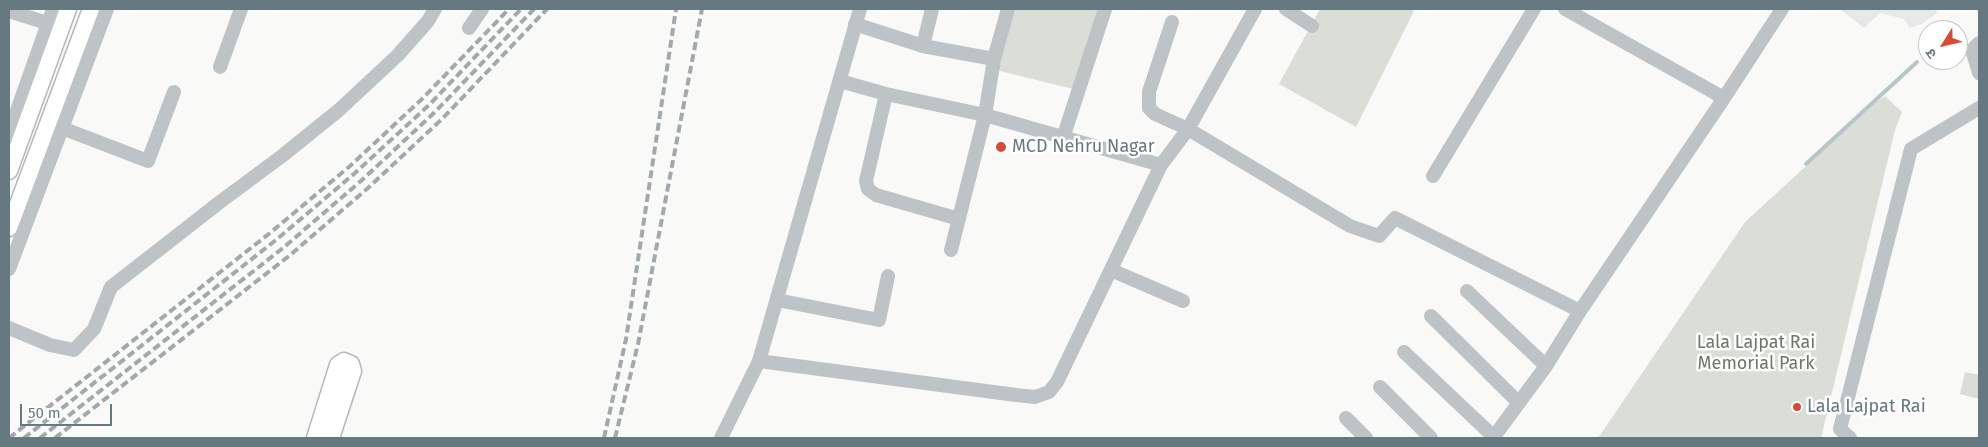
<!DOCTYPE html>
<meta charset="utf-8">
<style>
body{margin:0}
#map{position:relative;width:1988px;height:447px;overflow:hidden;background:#f9f9f8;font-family:"Fira Sans","Noto Sans Devanagari",sans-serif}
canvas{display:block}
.frame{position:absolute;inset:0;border:10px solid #667980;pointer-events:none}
.north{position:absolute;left:1918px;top:20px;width:50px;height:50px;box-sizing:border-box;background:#fff;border:1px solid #c2c9cc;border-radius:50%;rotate:234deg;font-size:14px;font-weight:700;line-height:20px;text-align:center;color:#667980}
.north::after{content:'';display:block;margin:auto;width:18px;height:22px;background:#d7493a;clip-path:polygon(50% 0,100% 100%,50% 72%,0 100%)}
.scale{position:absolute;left:20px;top:404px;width:92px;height:22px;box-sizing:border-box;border:2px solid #667980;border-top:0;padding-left:6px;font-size:15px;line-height:18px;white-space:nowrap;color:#667980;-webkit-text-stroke:4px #fff;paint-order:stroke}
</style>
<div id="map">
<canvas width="1988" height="447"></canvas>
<div class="frame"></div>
<div class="north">उ</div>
<div class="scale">50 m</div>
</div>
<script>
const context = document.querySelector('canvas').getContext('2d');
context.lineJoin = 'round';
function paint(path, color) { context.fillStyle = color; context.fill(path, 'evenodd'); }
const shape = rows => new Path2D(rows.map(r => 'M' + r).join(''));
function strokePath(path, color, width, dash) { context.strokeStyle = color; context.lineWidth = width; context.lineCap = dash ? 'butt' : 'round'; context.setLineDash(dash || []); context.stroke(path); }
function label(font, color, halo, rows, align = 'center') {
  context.font = font + ' "Fira Sans",sans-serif'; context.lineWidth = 5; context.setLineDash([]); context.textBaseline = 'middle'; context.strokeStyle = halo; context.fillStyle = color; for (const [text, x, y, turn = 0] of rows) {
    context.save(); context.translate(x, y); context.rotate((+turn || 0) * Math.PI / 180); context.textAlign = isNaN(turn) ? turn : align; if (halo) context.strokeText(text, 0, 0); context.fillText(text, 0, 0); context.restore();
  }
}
const built = shape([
 [1840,9,1936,9,1937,13,1922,24,1910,28,1904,19,1880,13,1864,28]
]);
const green = shape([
 [1009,9,1100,9,1073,89,996,70],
 [1320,9,1411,9,1414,11,1356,127,1279,84],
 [1885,96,1902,112,1895,130,1821,438,1598,438,1745,222,1875,103],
 [1965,372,1979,375,1979,399,1960,394]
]);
const stream = shape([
 [1806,164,1917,62]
]);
const minor = shape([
 [1286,9,1312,26],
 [1565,9,1724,98],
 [9,11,47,23],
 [1172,22,1149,92,1149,108,1155,114,1188,129,1350,226,1379,236,1395,218,1580,311],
 [855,24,923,46,994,59],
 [469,28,482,9],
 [1979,43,1972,50,1979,73],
 [923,46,932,9],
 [220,67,241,9],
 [840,81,886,94,985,115,1161,165],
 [886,94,866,181,868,189,876,195,959,219],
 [62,128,148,161,174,92],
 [9,133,53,9],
 [1063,138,1105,9],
 [1433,176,1534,9],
 [951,250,985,115,994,59,1008,9],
 [9,269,107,9],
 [1111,270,1183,301],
 [1467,291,1546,366],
 [777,300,879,320,888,276],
 [1431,316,1519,403],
 [9,328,50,345,74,350,94,329,111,287,220,202,282,156,339,110,398,55,428,21,435,9],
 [1404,352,1494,437],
 [759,361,1016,395,1035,397,1049,392,1057,382,1161,165,1188,129,1255,9],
 [1380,387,1431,438],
 [1346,418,1366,438],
 [721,438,759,361,860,9],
 [1493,438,1546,366,1580,311,1724,98,1782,9],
 [1850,438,1840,429,1911,149,1979,108]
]);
const major = shape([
 [9,171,68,9],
 [9,228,91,9],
 [315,438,338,365,344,361,351,364,353,371,331,438]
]);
const rail = shape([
 [9,438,270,233,350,166,422,99,509,9],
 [24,438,276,240,355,173,429,105,521,9],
 [40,438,283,248,362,180,435,112,534,9],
 [55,438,289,256,368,188,442,119,547,9],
 [604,438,626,339,676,9],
 [615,438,638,344,702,9]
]);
const markers = [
 [1001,147,6,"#d7493a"],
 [1797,407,5,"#d7493a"]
];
const poiNames = [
 ["MCD Nehru Nagar",1012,147],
 ["Lala Lajpat Rai",1807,407]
];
const parkNames = [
 ["Lala Lajpat Rai",1756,343],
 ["Memorial Park",1756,364]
];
paint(built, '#e7e9e8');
paint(green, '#daded7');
strokePath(stream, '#b8c5c8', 4);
strokePath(major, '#b2b8bb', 19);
strokePath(minor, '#bec4c6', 14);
strokePath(major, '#fff', 16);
strokePath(rail, '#a1a9ad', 4, [8, 4]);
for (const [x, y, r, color] of markers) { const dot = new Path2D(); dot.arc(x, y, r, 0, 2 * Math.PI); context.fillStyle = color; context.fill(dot); strokePath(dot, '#fff', 2); }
label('18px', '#667980', '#fff', poiNames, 'left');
label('18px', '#6b7965', '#fff', parkNames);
</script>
